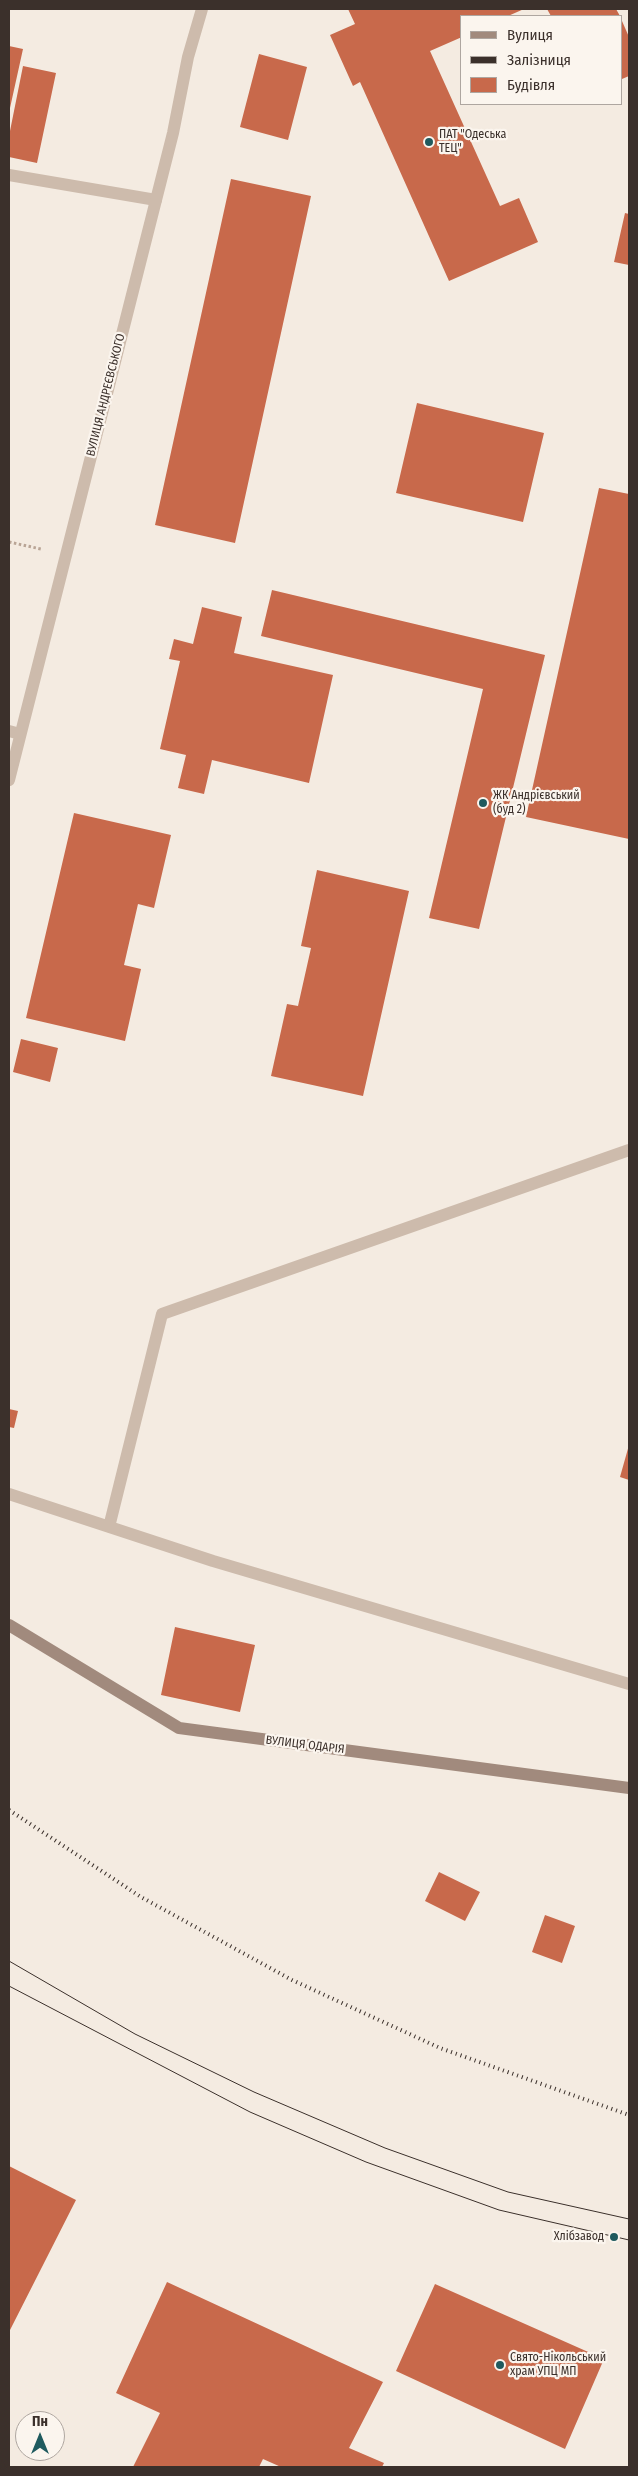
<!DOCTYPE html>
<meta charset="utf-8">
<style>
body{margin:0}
#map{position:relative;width:638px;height:2476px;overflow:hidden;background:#f4ebe1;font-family:"Fira Sans Condensed",sans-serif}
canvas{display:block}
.frame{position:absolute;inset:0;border:10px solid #3b302b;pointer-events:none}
.legend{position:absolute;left:460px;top:15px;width:162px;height:90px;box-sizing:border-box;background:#fbf5ee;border:1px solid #aea6a0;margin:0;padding:6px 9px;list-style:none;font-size:15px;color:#3b302b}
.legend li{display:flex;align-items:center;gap:10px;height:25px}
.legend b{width:25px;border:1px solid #aea6a0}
.north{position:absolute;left:15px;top:2411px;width:50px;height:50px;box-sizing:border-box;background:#fbf5ee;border:1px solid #aea6a0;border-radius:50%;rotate:0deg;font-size:14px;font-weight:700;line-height:20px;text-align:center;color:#3b302b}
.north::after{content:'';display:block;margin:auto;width:18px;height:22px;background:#1f5a5e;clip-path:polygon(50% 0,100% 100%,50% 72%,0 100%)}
</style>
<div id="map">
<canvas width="638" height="2476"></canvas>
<div class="frame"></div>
<ul class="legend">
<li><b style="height:6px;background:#a18a7d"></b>Вулиця</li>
<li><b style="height:6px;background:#3b302b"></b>Залізниця</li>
<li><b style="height:14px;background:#c8694b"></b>Будівля</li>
</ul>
<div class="north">Пн</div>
</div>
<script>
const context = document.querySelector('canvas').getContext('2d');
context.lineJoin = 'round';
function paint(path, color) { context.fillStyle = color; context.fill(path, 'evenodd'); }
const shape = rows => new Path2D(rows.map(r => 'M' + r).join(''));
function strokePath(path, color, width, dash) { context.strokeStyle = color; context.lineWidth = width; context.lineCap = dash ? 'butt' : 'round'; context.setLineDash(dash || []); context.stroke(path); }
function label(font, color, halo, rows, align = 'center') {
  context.font = font + ' "Fira Sans Condensed",sans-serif'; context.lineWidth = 4.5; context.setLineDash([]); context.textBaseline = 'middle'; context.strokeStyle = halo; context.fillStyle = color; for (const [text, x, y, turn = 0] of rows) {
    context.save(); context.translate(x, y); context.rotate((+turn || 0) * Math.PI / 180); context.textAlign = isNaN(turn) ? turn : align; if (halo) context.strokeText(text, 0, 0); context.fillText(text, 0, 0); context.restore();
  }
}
const building = shape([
 [348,9,524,9,508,16,462,16,462,37,430,51,500,206,519,198,538,242,449,281,360,82,353,86,330,35,355,24],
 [547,9,616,9,620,16,551,16],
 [622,21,629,37,629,76,622,79],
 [9,46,23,49,10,108,9,108],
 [259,54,307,67,288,140,240,127],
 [23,66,56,73,37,163,9,157,9,136],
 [231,179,311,196,235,543,155,525],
 [625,213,629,214,629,265,614,262],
 [417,403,544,433,523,522,396,493],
 [599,488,629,494,629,839,526,817],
 [272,590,545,655,479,929,429,918,483,689,261,636],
 [202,607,242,617,234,653,333,675,309,783,212,760,204,794,178,788,186,755,160,749,180,661,169,659,174,639,193,644],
 [74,813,171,835,154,908,138,904,124,965,141,969,125,1041,26,1018],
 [317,870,409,891,363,1096,271,1076,287,1004,298,1006,311,948,301,946],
 [21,1039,58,1048,50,1082,13,1072],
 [9,1409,18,1411,14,1428,9,1427],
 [629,1445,629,1480,620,1477],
 [175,1627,255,1645,240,1712,161,1695],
 [439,1872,480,1892,465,1921,425,1901],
 [545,1915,575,1926,562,1963,532,1952],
 [9,2166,76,2200,9,2332],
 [167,2282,383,2382,349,2448,384,2463,382,2467,281,2467,263,2459,259,2467,133,2467,160,2413,116,2393],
 [435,2284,604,2359,565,2449,396,2371]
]);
const path = shape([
 [9,542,41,549]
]);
const lane = shape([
 [9,175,156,200],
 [9,731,20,734]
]);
const street = shape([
 [9,780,173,133,188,57,202,9],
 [9,1494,213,1561,629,1684],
 [109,1527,162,1314,629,1150]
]);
const secondary = shape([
 [9,1625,179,1728,629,1788]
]);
const tram = shape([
 [9,1961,135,2034,254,2092,385,2148,508,2192,629,2219],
 [9,1986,250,2112,366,2162,499,2210,629,2240]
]);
const rail = shape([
 [9,1810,141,1897,292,1980,440,2048,629,2115]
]);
const markers = [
 [429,142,5,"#1f5a5e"],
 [483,803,5,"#1f5a5e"],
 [614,2237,5,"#1f5a5e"],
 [500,2365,5,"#1f5a5e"]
];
const poiNames = [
 ["ПАТ \"Одеська",439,135],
 ["ТЕЦ\"",439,149],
 ["ЖК Андрієвський",493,796],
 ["(буд 2)",493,810],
 ["Хлібзавод",604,2237,"right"],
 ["Свято-Нікольський",510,2358],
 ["храм УПЦ МП",510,2372]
];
const streetNames = [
 ["ВУЛИЦЯ АНДРЕЄВСЬКОГО",106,395,-76],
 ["ВУЛИЦЯ ОДАРІЯ",305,1745,7]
];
paint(building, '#c8694b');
strokePath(path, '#b9a596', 3, [2.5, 2.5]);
strokePath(lane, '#cdbbac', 12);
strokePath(street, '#cdbbac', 12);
strokePath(secondary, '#a18a7d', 12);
strokePath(tram, '#3b302b', 1);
strokePath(rail, '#3b302b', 4, [1, 4]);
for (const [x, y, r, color] of markers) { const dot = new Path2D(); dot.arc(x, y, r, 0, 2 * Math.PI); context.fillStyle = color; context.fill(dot); strokePath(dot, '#fbf5ee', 2); }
label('12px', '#3b302b', '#fbf5ee', poiNames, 'left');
label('12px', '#3b302b', '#fbf5ee', streetNames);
</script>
